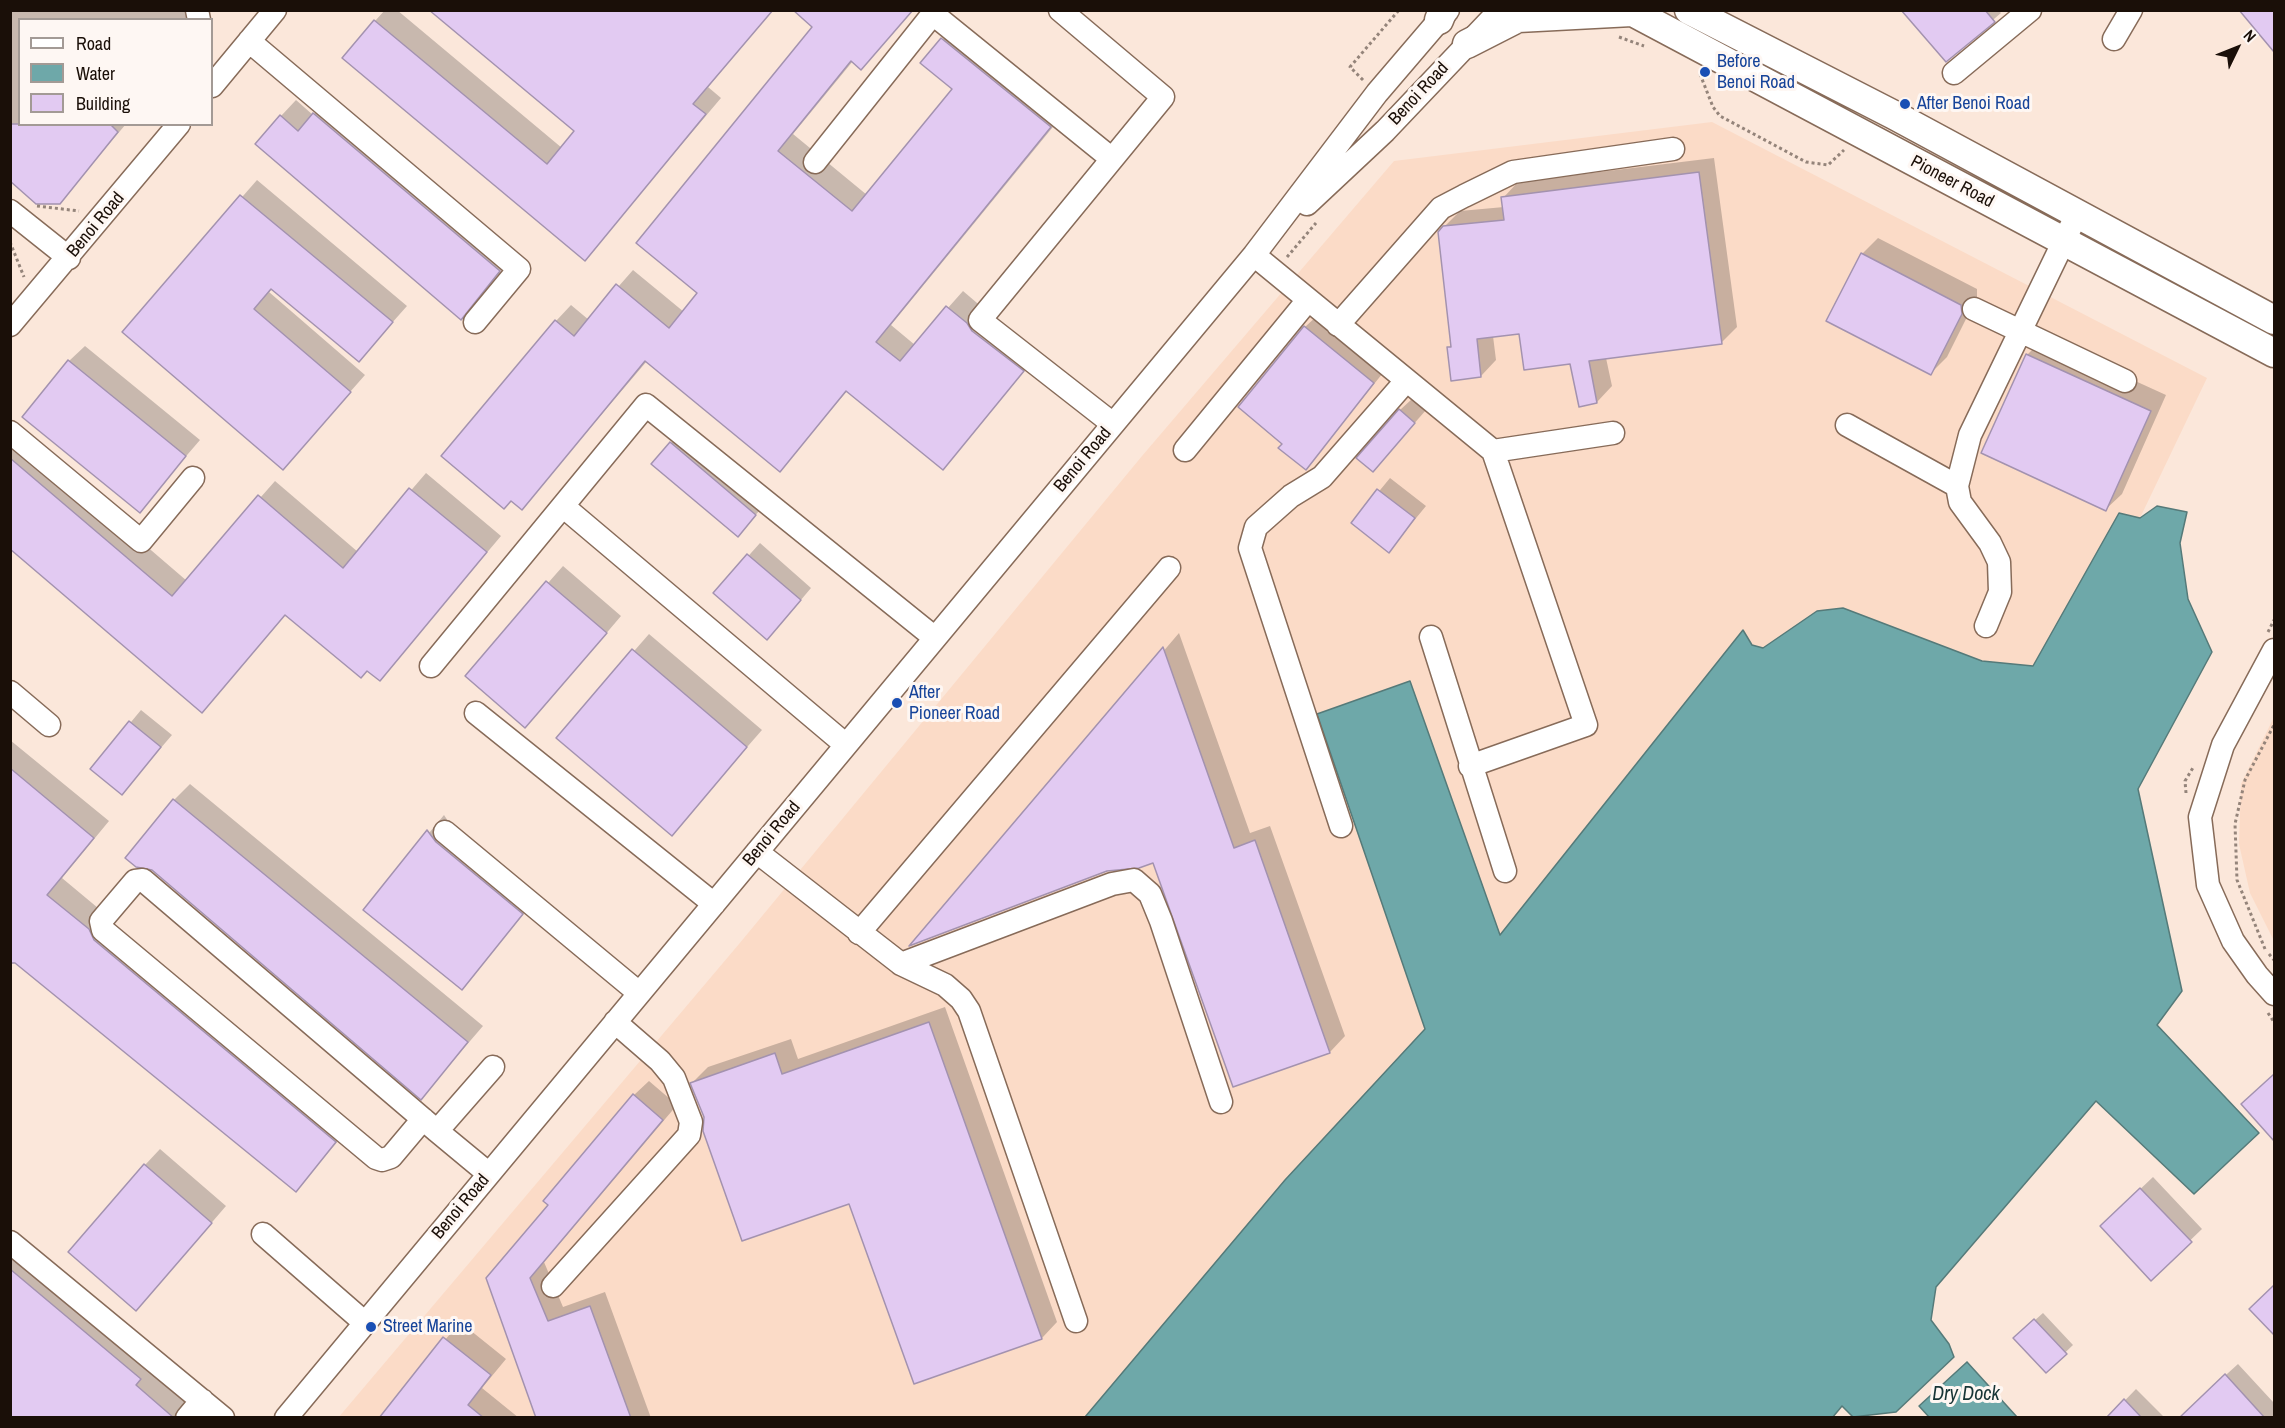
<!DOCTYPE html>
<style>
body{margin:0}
#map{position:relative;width:2285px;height:1428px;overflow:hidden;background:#fbe7da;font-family:"Archivo Narrow",sans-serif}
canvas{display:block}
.frame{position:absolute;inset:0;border:12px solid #1a0f08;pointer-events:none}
.legend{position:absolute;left:18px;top:18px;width:195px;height:108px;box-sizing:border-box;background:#fef7f3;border:2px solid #a39a95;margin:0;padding:8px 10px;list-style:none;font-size:18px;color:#1a0f08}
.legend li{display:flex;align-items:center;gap:12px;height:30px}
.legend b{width:30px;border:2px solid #a39a95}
.north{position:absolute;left:2207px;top:18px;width:60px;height:60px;-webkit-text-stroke:4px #fef7f3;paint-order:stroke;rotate:47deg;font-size:16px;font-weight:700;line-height:24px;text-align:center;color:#1a0f08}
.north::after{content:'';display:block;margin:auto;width:21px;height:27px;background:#1a0f08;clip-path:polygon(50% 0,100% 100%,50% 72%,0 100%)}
</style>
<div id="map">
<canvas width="2285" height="1428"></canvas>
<div class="frame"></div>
<ul class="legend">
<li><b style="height:8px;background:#fff"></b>Road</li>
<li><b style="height:16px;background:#6ea8a9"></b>Water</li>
<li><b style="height:16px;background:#e2caf2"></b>Building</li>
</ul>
<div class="north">N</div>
</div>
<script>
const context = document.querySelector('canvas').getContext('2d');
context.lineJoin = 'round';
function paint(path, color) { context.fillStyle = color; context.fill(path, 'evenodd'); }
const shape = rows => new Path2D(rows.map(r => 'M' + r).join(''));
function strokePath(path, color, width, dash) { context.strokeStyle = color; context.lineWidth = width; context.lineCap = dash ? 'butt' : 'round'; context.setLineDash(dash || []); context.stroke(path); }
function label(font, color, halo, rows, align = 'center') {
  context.font = font + ' "Archivo Narrow",sans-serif'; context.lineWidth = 6; context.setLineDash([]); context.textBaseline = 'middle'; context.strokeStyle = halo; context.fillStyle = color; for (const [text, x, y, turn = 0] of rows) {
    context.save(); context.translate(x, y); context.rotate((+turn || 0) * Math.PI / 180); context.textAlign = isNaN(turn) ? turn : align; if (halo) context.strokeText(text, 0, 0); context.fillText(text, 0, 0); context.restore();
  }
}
const built = shape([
 [1712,122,2207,378,2140,518,2119,513,2033,666,1982,661,1817,611,1763,648,1752,645,1743,630,1500,936,1410,681,1318,714,1425,1029,1086,1417,338,1418,739,944,1142,456,1394,161],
 [2274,717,2274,941,2250,893,2239,844,2241,784]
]);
const water = shape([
 [2157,506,2187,512,2180,543,2188,599,2212,652,2138,789,2182,991,2157,1025,2259,1133,2194,1194,2096,1101,1936,1287,1931,1320,1949,1344,1954,1357,1896,1412,1853,1417,1842,1406,1832,1418,1085,1417,1285,1180,1425,1029,1317,714,1410,681,1500,935,1743,630,1752,645,1763,648,1817,611,1843,608,1982,661,2033,666,2119,513,2140,518,2157,506],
 [1967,1362,2017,1417,1929,1417,1919,1406,1967,1362]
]);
const shadow = shape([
 [10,10,195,10,187,20,20,20,20,124,126,124,59,203,10,179],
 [385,10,397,10,562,148,576,131,432,10,773,10,708,87,721,98,585,259,375,21],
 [795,10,913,10,861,68,853,61,793,134,867,195,954,89,922,63,958,23,1066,111,891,325,915,345,963,291,1038,355,943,468,848,390,780,470,647,361,522,508,556,321,571,305,589,320,633,270,684,312,699,293,814,27],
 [1901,10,1998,10,2001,13,1946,60],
 [2241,10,2274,10,2274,50],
 [330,98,515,254,461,318,281,116,296,100,313,115],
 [1714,158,1737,327,1721,343,1606,358,1612,386,1597,402,1571,362,1521,333,1493,336,1496,360,1481,376,1448,348,1453,344,1444,227,1460,211,1504,207,1503,198,1518,182],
 [257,180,407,306,359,360,273,288,269,292,365,375,283,468,124,332],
 [1878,238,1977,289,1977,297,1947,357,1931,373,1862,254],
 [1319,314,1387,368,1306,468,1284,443,1305,327],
 [2043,339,2166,395,2122,494,2106,509,2027,355],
 [85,346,200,440,139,511,69,361],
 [1412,399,1426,410,1384,458,1400,410],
 [10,429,187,581,275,481,358,552,426,473,501,536,380,679,286,614,202,711,10,547],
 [682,432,767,502,738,535,671,443],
 [1390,478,1426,506,1389,551,1353,523],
 [760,543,811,588,779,626,715,593],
 [563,566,621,616,541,710,467,675],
 [1179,633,1250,833,1270,826,1345,1036,1330,1052,1154,861,1107,870,914,943],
 [649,634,762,730,671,834,558,738],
 [141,710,172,735,122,793,92,769],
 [10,740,109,821,62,878,104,913,110,925,351,1126,296,1190,10,958],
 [190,784,483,1026,421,1098,174,800],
 [444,815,452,827,537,898,462,988,365,910],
 [945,1007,1057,1322,1042,1338,915,1383,850,1202,705,1117,692,1083,708,1067,791,1039,798,1059],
 [2274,1075,2274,1139,2243,1104],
 [649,1081,677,1105,544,1262,563,1307,605,1292,651,1418,538,1418,487,1278,550,1205,634,1095],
 [160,1149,226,1206,151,1293,145,1165],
 [2153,1177,2202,1229,2151,1278,2113,1215],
 [10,1241,189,1403,176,1418,10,1418],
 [2274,1286,2274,1333,2251,1309],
 [2043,1313,2073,1345,2046,1371,2015,1338],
 [460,1322,506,1359,482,1388,519,1418,381,1417],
 [2238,1364,2274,1403,2274,1418,2186,1418,2195,1403],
 [2136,1389,2165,1418,2108,1418]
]);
const building = shape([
 [429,10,773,10,693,104,706,114,585,261,342,58,374,20,547,164,574,131,429,10],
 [793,10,913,10,861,70,851,61,778,151,852,211,952,89,920,63,941,38,1051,127,876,342,900,361,946,306,967,323,972,331,1024,371,943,470,846,391,780,472,645,361,522,510,511,501,504,509,441,456,555,320,574,336,616,284,669,328,697,293,636,243,812,27,793,10],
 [1901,10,1985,10,1995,22,1946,62,1901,10],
 [2239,10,2274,10,2274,52,2239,10],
 [313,113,500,271,461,320,255,144,280,115,298,131,313,113],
 [10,124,110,124,118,132,60,204,36,204,10,181,10,124],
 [1699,172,1722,344,1589,361,1597,403,1579,407,1570,364,1524,370,1519,334,1477,339,1481,377,1451,381,1447,347,1451,347,1438,232,1443,226,1504,220,1501,197,1699,172],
 [240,195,393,322,359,362,271,289,254,309,351,392,283,470,122,332,240,195],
 [1861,253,1961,305,1962,314,1931,375,1826,321,1861,253],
 [1304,326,1374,383,1306,470,1278,448,1282,444,1238,407,1304,326],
 [2026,354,2151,411,2106,511,1981,453,2026,354],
 [68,360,186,456,140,513,22,417,68,360],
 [1399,409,1415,423,1373,472,1356,458,1399,409],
 [670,442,756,515,738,537,651,464,670,442],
 [10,458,172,596,258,495,343,568,409,488,487,552,380,681,367,671,361,678,285,615,202,713,10,549,10,458],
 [1377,489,1415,518,1389,553,1351,523,1377,489],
 [747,554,801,600,767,640,713,593,747,554],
 [546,581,607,633,525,728,465,676,546,581],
 [1163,647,1234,848,1255,840,1330,1053,1233,1087,1153,863,1139,868,1107,871,909,946,1163,647],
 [632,649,747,747,672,836,556,738,632,649],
 [129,721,161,747,122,795,90,769,129,721],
 [10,768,94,838,47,895,89,929,94,940,336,1142,296,1192,15,963,10,963,10,768],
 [173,799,468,1042,421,1100,152,870,136,867,125,858,173,799],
 [427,830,436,842,523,914,462,990,363,910,427,830],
 [929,1022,1042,1339,914,1384,849,1204,742,1241,703,1131,704,1117,690,1083,775,1053,782,1074,929,1022],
 [2274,1074,2274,1141,2241,1104,2274,1074],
 [633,1094,663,1120,530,1278,548,1321,590,1306,631,1418,536,1418,486,1278,548,1205,543,1201,633,1094],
 [144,1164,212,1223,136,1311,68,1252,144,1164],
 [2140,1188,2192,1242,2151,1281,2100,1226,2140,1188],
 [10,1269,141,1379,136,1385,174,1418,10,1418,10,1269],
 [2274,1285,2274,1335,2249,1309,2274,1285],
 [2034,1319,2067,1354,2046,1373,2013,1338,2034,1319],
 [443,1337,491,1375,468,1405,484,1418,379,1418,443,1337],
 [2225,1374,2265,1418,2179,1418,2225,1374],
 [2124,1399,2142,1418,2106,1418,2124,1399]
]);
const path = shape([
 [1619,37,1644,46],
 [1700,74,1713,107,1720,116,1806,162,1828,165,1844,150],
 [1363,80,1350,67,1399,10],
 [37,206,79,211],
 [10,242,24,277],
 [1287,257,1316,223],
 [2268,632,2274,620],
 [2186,793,2185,781,2194,766],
 [2265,949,2237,880,2235,824,2245,780,2274,725],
 [2269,954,2274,960],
 [2268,1013,2274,1022]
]);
const minor = shape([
 [197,10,199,20],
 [1060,10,1163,97,980,320,1113,424],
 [933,14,1112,159],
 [2114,39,2131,10],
 [249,41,519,269,475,322],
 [1954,73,2030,10],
 [212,86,275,10],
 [815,162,936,10],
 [1307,204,1385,131,1500,10],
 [10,211,69,258],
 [1254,255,1493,451,1586,725,1470,766],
 [1974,309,2125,381],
 [10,325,179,124],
 [1338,325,1441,208,1464,196,1513,172,1673,149],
 [1847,425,1957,486],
 [10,432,141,541,193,478],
 [1185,450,1308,300],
 [1493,451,1613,433],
 [564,507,846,745],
 [1986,626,2000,592,1999,562,1990,543,1960,502,1957,486,1970,435,2077,214],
 [1431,637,1505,871],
 [2274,650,2223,745,2200,817,2208,885,2233,941,2257,975,2274,994],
 [431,666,646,405,935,638],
 [10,692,49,725],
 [476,713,714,904],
 [1341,826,1250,548,1256,527,1291,496,1322,477,1406,381],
 [445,832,639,993],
 [757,852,901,964,945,985,961,999,969,1011,1076,1321],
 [859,933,1169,568],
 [901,964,1112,884,1134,880,1150,894,1161,921,1221,1102],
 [423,1119,391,1157,382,1160,376,1158,103,930,101,921,135,881,143,880,437,1131,489,1174],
 [437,1131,493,1067],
 [263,1234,365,1323],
 [10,1242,223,1418],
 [553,1286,689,1135,691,1122,674,1078,660,1061,615,1022],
 [187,1418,202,1400],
 [286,1418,1254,255,1377,93,1448,10]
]);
const major = shape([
 [1629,10,2274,353],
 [1689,10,1894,115,2274,320],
 [1439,20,1443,10],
 [1467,44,1518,18,1632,12]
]);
const markers = [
 [1705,72,6,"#1a4fb4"],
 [1905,104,6,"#1a4fb4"],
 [897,703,6,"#1a4fb4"],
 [371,1327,6,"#1a4fb4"]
];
const transitNames = [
 ["Before",1717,62],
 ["Benoi Road",1717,83],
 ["After Benoi Road",1917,104],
 ["After",909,693],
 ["Pioneer Road",909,714],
 ["Street Marine",383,1327]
];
const streetNames = [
 ["Benoi Road",1419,94,-47],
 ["Pioneer Road",1952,182,28],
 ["Benoi Road",96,225,-50],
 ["Benoi Road",1083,460,-50],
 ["Benoi Road",772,834,-50],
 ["Benoi Road",461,1207,-50]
];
const waterNames = [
 ["Dry Dock",1966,1395]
];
paint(built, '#fbdbc7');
paint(water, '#6ea8a9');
strokePath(water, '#557a79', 1.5);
paint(shadow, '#0003');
paint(building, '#e2caf2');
strokePath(building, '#a392af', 1.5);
strokePath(minor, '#876b59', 25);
strokePath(major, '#876b59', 31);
strokePath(path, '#94847a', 3, [3, 3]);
strokePath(minor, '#fff', 22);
strokePath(major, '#fff', 28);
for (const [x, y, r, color] of markers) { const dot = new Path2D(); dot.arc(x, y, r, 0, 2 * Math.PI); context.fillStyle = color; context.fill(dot); strokePath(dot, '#fef7f3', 2); }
label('18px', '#164399', '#fef7f3', transitNames, 'left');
label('18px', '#1a0f08', '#fef7f3', streetNames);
label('italic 20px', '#173536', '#fef7f3', waterNames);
</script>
